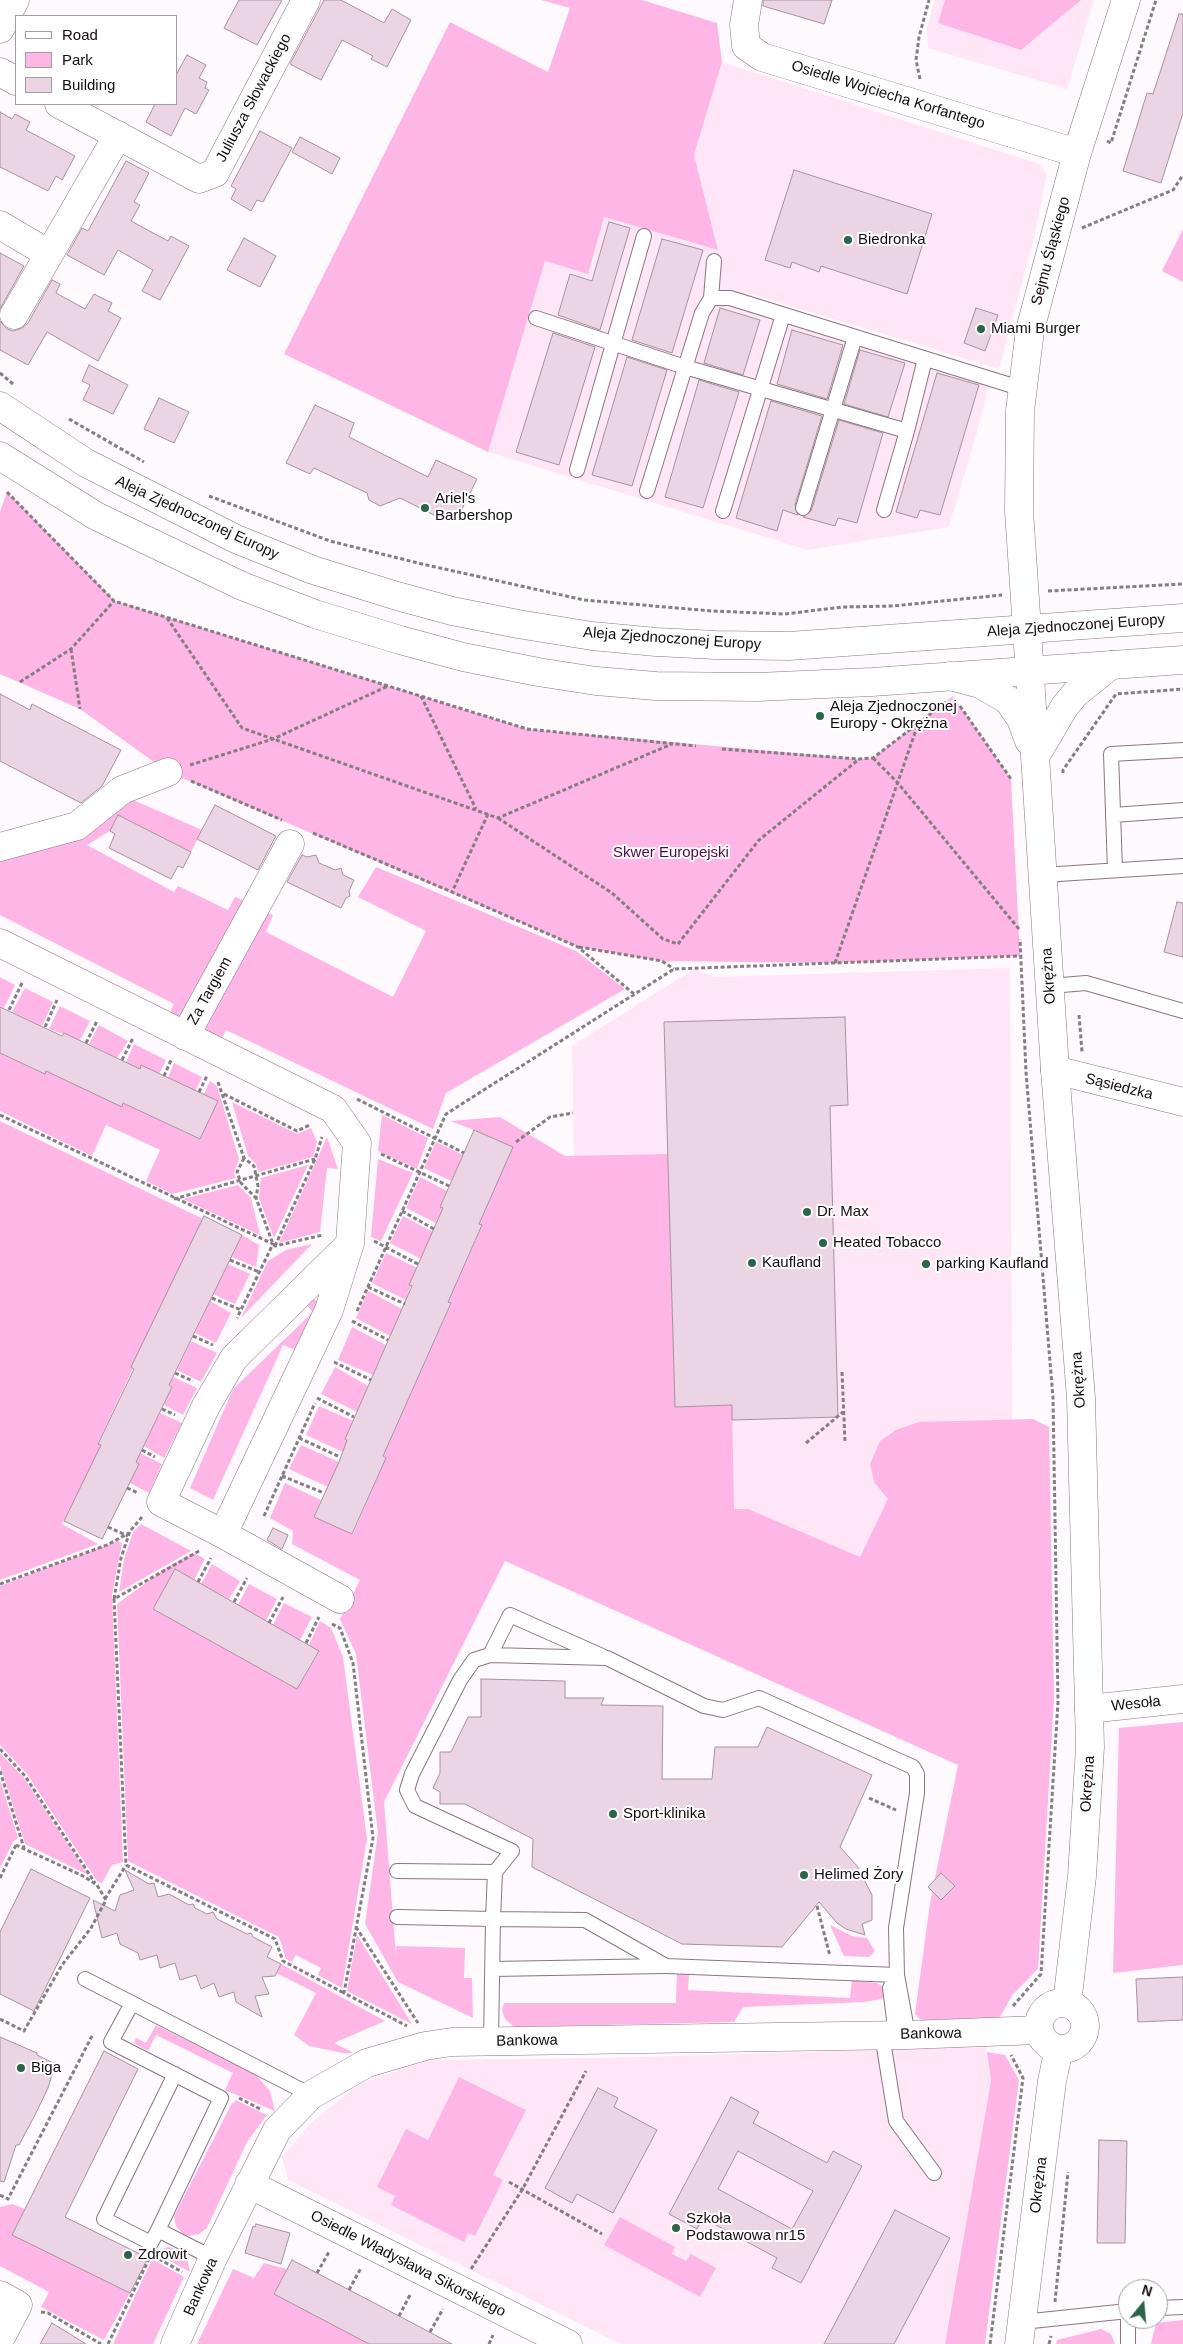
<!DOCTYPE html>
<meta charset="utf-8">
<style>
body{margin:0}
#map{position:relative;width:1183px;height:2344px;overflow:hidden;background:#fdf9fc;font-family:Helvetica,sans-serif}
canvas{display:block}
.legend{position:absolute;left:15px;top:15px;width:162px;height:90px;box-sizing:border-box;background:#fff;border:1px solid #a19ea0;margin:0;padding:6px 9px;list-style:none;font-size:15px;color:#140c11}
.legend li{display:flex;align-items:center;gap:10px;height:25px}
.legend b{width:25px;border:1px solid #a19ea0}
.north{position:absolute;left:1118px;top:2279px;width:50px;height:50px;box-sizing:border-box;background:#fff;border:1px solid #a19ea0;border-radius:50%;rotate:17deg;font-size:14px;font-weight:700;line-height:20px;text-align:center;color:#140c11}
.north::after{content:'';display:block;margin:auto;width:18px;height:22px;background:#2c644b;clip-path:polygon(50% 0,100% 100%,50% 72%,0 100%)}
</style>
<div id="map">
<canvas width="1183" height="2344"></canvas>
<ul class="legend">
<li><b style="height:6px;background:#fff"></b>Road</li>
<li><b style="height:14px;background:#feb6e6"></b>Park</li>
<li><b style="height:14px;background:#ebd4e3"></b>Building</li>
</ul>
<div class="north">N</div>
</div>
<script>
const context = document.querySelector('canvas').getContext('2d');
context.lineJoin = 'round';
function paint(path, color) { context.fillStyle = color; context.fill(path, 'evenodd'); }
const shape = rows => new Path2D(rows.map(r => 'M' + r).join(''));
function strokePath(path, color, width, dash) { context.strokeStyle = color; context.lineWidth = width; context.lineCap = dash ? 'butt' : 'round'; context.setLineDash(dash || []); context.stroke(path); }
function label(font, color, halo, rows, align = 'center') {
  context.font = font + ' Helvetica,sans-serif'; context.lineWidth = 4; context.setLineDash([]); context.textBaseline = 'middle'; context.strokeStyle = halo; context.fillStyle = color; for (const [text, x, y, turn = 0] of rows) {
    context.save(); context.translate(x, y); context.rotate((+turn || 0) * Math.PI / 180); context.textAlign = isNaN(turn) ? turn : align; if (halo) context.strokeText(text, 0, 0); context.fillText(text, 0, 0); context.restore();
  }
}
const built = shape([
 [935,0,1094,0,1067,89,928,48,927,27],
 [722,62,1039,164,1047,174,1034,238,999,369,738,290,989,385,979,425,949,527,808,550,488,452,545,261,604,217,718,250,694,155],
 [1010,968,1013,1542,854,1595,685,1523,574,1158,572,1046,694,969,714,977],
 [986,2047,991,2081,945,2344,621,2344,288,2180,282,2157,311,2123,359,2084,429,2060,602,2058]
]);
const green = shape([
 [541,0,642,0,717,23,722,62,694,155,718,250,604,217,588,274,545,261,488,452,284,354,450,22,548,72,570,8],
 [945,0,1081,0,1021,50,938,23],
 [1183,229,1183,282,1162,271],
 [7,492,115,601,527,729,859,759,873,758,953,696,1011,779,1020,956,835,963,662,961,578,947,168,772,80,709,0,674,0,512],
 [124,796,202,830,191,852,118,815,110,831,87,845,174,892,178,886,228,910,235,897,241,899,245,904,181,1020,167,1019,174,1004,0,915,0,853],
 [376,867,576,951,625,989,446,1093,433,1129,226,1030,220,1042,204,1031,205,1022,267,913,273,915,266,932,393,997,426,931,358,897],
 [0,977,15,985,4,1008,0,1006],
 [25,988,53,1002,42,1026,12,1012],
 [60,1006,90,1021,80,1040,49,1029],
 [99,1025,128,1041,117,1058,89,1044],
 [134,1044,166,1060,159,1074,141,1066,140,1069,126,1062],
 [0,1053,44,1074,46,1071,122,1106,123,1103,199,1139,217,1101,204,1094,210,1081,217,1086,239,1159,234,1173,236,1178,172,1194,146,1181,160,1150,106,1125,92,1156,0,1111],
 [174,1063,202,1077,195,1091,168,1078],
 [232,1102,297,1134,311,1128,317,1142,313,1157,259,1172,256,1164,248,1156],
 [382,1115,428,1138,417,1169,378,1151],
 [500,1117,565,1156,668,1154,675,1407,732,1405,734,1509,748,1509,860,1557,888,1499,874,1482,870,1464,880,1441,896,1430,919,1422,1033,1419,1049,1427,1054,1699,1038,1969,1013,1994,999,2019,921,2020,915,2014,930,1903,958,1765,505,1561,384,1802,396,1956,396,1946,465,1948,464,1978,472,1978,473,2018,398,1982,365,1924,378,1833,356,1654,340,1619,360,1580,292,1544,293,1531,270,1518,285,1483,321,1500,314,1517,353,1534,386,1458,383,1456,451,1304,448,1302,482,1226,479,1224,474,1130,450,1121],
 [0,1121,203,1219,98,1443,103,1446,62,1524,98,1544,0,1580],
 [327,1137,338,1169,327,1168,320,1232,279,1243],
 [436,1142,463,1155,451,1181,424,1168],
 [378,1159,413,1173,381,1241,371,1237],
 [308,1165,274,1238,259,1198,261,1178],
 [420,1177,447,1191,440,1207,443,1208,436,1223,406,1208],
 [238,1185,251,1198,260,1235,183,1199],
 [403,1216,433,1232,421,1259,390,1243],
 [242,1235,259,1245,256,1267,232,1257],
 [312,1244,241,1318,268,1261,286,1250],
 [386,1253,417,1268,406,1300,372,1283],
 [228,1264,250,1274,235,1304,213,1294],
 [368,1291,402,1309,390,1336,356,1318],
 [312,1298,317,1301,320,1307,298,1351,283,1345,213,1500,190,1488,233,1389,313,1312,303,1301],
 [210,1301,231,1313,216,1343,195,1333],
 [352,1327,386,1345,373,1375,338,1360],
 [191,1341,217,1353,201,1382,177,1370],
 [335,1367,368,1386,357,1412,321,1394],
 [173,1377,197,1388,183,1415,164,1405,172,1387,169,1385],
 [319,1406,353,1421,345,1439,348,1441,343,1452,306,1435],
 [160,1413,182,1423,164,1458,144,1446],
 [301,1445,339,1462,328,1487,289,1469],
 [140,1453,162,1464,149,1493,130,1483,139,1464,136,1462],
 [141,1524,191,1551,119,1592,124,1559,133,1532],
 [118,1541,122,1543,112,1595,123,1862,112,1865,102,1883,97,1881,27,1774,0,1745,0,1586],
 [194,1553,205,1559,194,1580,175,1569,153,1609,297,1689,319,1652,309,1645,320,1621,331,1628,343,1657,367,1839,342,1988,318,1975,321,1968,296,1955,292,1962,286,1959,279,1937,128,1861,117,1604,169,1566],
 [212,1564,240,1581,229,1599,201,1584],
 [249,1584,277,1599,266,1621,238,1605],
 [284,1603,312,1617,300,1640,273,1625],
 [1183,1722,1183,1965,1113,1973,1119,1728],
 [0,1753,24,1778,88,1875,25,1844,0,1765],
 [0,1780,18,1838,13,1842,0,1868],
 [830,1925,852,1936,867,1938,875,1951,869,1957,844,1956],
 [357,1935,412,2024,347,1991],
 [281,1964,385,2021,334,2043,354,2053,343,2053,309,2046,294,2035,316,1993,276,1973],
 [677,1972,689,1975,688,1990,850,1998,852,1980,877,1983,882,1986,885,1995,882,1999,864,2002,743,2007,734,2022,514,2027,505,2019,502,2010,504,2003,676,2003],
 [156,2025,256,2075,270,2091,275,2111,225,2090,233,2073,156,2035,148,2051,134,2043,136,2038,146,2043],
 [987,2052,1005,2055,1019,2080,985,2344,945,2344,991,2081],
 [459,2077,526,2110,493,2175,503,2180,475,2236,468,2233,464,2242,391,2205,395,2196,377,2187,406,2129,428,2140],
 [236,2100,267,2115,247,2142,207,2228,199,2234,189,2236,183,2234,176,2226,174,2216,231,2105],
 [12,2204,25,2209,13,2235,130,2293,104,2340,41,2307,49,2292,0,2266,0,2207],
 [620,2217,675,2247,672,2254,686,2261,691,2254,716,2268,700,2297,604,2245],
 [169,2247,181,2251,187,2257,190,2272,159,2255,164,2248],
 [152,2259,184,2277,153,2344,113,2344],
 [264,2263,287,2269,274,2294,369,2344,197,2344,233,2269,254,2278],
 [1183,2320,1183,2344,1151,2344,1156,2323],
 [1101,2329,1111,2334,1115,2344,1056,2344,1057,2340]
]);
const building = shape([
 [239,0,282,0,257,45,224,28,239,0],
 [324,0,341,0,384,23,392,9,411,20,387,67,371,59,373,56,342,40,321,80,290,64,324,0],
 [763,0,832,0,824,24,763,6,763,0],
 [1179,14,1183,14,1183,113,1161,183,1123,171,1147,93,1153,94,1179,14],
 [187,55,206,65,199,78,207,82,205,88,209,90,196,114,185,108,171,136,146,122,155,104,176,104,176,75,187,55],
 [0,112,12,119,15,114,30,122,26,130,75,156,62,180,56,176,48,191,0,167,0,112],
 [260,131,292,148,263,202,257,200,251,211,231,199,236,189,231,186,260,131],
 [300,137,340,158,332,174,292,152,300,137],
 [126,161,149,173,134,202,140,205,131,221,168,241,171,236,189,246,160,300,142,291,153,270,118,250,104,275,67,255,82,228,88,231,126,161],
 [794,170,932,214,907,294,821,266,819,272,792,262,790,268,765,260,794,170],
 [609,222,630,228,600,330,558,315,570,274,592,281,609,222],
 [244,238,276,256,260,287,227,270,244,238],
 [662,239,703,250,672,353,632,340,662,239],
 [0,253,24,266,0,309,0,253],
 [52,280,60,284,56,293,85,309,94,294,112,303,108,311,121,318,98,361,47,332,28,365,0,350,0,321,7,329,14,331,22,328,28,323,52,280],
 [720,308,760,320,743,375,704,363,720,308],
 [976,308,998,315,985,351,964,343,976,308],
 [792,330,843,345,827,399,777,384,792,330],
 [553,333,595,347,559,465,516,452,553,333],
 [860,350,905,363,888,417,844,404,860,350],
 [627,357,667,370,632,486,592,475,627,357],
 [89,365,128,385,113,414,83,400,90,385,82,381,89,365],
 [937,373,979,385,940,515,920,510,917,518,896,512,937,373],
 [699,380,739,392,703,508,665,497,699,380],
 [159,398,189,412,174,443,144,429,159,398],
 [771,401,822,416,795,505,798,515,783,510,777,531,736,518,771,401],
 [315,405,354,423,349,437,428,477,436,460,477,479,457,519,441,511,438,517,400,498,380,506,369,500,367,493,314,468,310,474,286,463,315,405],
 [839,420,883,433,857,523,838,518,835,526,803,517,811,511,839,420],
 [0,694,30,710,32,704,121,750,102,786,81,803,0,761,0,694],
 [215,805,276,836,258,870,197,839,215,805],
 [118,815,191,852,183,868,178,866,171,879,109,848,115,834,110,831,118,815],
 [302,855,307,857,316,855,319,863,335,870,341,868,343,875,354,880,349,891,350,896,346,898,341,908,287,882,302,855],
 [1177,902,1183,903,1183,957,1164,952,1177,902],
 [0,1007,62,1036,64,1033,140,1069,141,1065,218,1101,200,1139,123,1103,122,1107,46,1071,45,1074,0,1053,0,1007],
 [845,1017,848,1105,830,1106,838,1417,732,1420,732,1405,675,1407,664,1022,845,1017],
 [474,1130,513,1147,479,1224,482,1225,448,1302,451,1303,383,1456,386,1458,352,1534,314,1517,339,1462,347,1440,345,1439,412,1286,409,1285,443,1208,440,1207,474,1130],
 [204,1216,242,1235,169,1385,172,1387,136,1462,139,1464,102,1539,64,1521,101,1445,98,1444,134,1369,131,1367,204,1216],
 [273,1528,288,1535,282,1549,267,1540,273,1528],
 [175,1569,319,1651,297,1689,153,1609,175,1569],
 [481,1679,565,1681,565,1698,604,1698,601,1705,663,1706,662,1779,712,1779,715,1747,758,1747,767,1727,872,1775,840,1847,857,1866,872,1895,872,1920,862,1924,865,1935,846,1929,837,1923,819,1902,782,1947,682,1944,532,1867,533,1839,465,1804,440,1804,440,1792,433,1788,440,1773,440,1752,451,1752,468,1717,481,1717,481,1679],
 [31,1869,90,1898,34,2011,0,1994,0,1932,31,1869],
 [125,1870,149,1884,154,1883,158,1897,169,1894,189,1905,193,1904,195,1908,207,1914,213,1912,217,1919,247,1934,251,1933,253,1937,272,1947,267,1957,281,1964,275,1976,262,1977,269,1994,255,1996,262,2017,236,2002,234,1992,219,1997,214,1983,201,1989,196,1975,180,1980,175,1963,160,1968,157,1955,140,1960,138,1953,120,1944,117,1933,102,1938,93,1900,115,1911,120,1895,134,1890,125,1870],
 [941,1873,955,1886,941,1900,928,1887,941,1873],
 [1183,1977,1183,2020,1138,2022,1136,1979,1183,1977],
 [0,2037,37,2053,37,2055,55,2064,48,2088,35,2115,19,2145,16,2145,4,2182,0,2181,0,2037],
 [104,2051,138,2069,65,2217,148,2258,130,2293,12,2235,104,2051],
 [598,2088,618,2098,614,2107,657,2130,613,2213,577,2194,572,2203,545,2188,598,2088],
 [731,2097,759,2112,753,2123,827,2163,833,2151,862,2166,801,2283,772,2268,777,2258,703,2218,697,2229,669,2214,731,2097],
 [738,2151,813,2191,792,2229,718,2189,738,2151],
 [1099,2140,1127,2141,1125,2243,1097,2243,1099,2140],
 [895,2210,950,2238,894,2344,824,2344,895,2210],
 [256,2224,290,2233,281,2264,245,2253,253,2226,255,2227,256,2224],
 [292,2260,399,2316,452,2344,369,2344,274,2294,292,2260],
 [52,2323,86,2344,40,2344,52,2323]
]);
const path = shape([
 [920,79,916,60,919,37,929,0],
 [1107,141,1111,143,1156,0],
 [1082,228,1173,190,1183,175],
 [0,373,13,384],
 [69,419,144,462],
 [7,492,114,601,527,729,696,746],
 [209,496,330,541,422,564,584,600,712,611,785,614,842,607,893,606,1002,595],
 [1048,591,1183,584],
 [167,618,242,728,498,818,672,744],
 [71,649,80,709],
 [20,682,71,649,114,601],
 [421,696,476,809],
 [960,706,1011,779],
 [722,749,859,759,873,758,946,702],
 [873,758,897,782,1019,929],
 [190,765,273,739,388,686],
 [1063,773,1063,770,1116,694,1183,689],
 [191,781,282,820],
 [488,814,452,892,578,947,634,994],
 [498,818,612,893,663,939,678,944,759,840,858,760],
 [313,833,452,892],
 [579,947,662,961,674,969],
 [835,963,918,724],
 [9,1010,22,983],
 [1079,1015,1082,1052],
 [45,1027,57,1000],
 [86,1043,97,1021],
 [122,1060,133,1038],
 [164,1076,172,1058],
 [218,1082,244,1158,254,1166,258,1186,256,1198,273,1244,275,1246,323,1235],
 [199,1092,207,1076],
 [224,1094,297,1131,310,1125],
 [357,1099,464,1153],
 [0,1115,273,1244,237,1318],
 [516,1142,550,1117,573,1113],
 [381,1154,449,1186],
 [244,1158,237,1172,241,1183,256,1198],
 [174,1199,315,1159],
 [402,1211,434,1229],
 [374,1241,418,1264],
 [275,1246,315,1159,322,1137],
 [230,1260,259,1272],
 [368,1287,405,1304],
 [212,1298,241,1310],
 [357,1311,446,1114,674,969,1020,956],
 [352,1321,388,1340],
 [193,1336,213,1345],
 [334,1362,371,1380],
 [842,1372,845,1442],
 [175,1373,193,1381],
 [317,1398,354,1417],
 [162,1409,175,1415],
 [299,1438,340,1457],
 [806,1443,843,1412],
 [142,1450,155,1457],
 [282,1476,324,1493],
 [127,1488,138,1493],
 [264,1516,315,1403],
 [108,1527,128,1536],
 [199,1551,114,1599,126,1865,275,1939,283,1961,344,1993],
 [198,1582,211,1558],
 [0,1584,107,1545,129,1533],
 [114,1599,121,1558,130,1531,143,1516],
 [234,1602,247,1578],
 [269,1623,283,1597],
 [332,1624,340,1628,353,1663,373,1838,344,1993,407,2026],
 [306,1643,319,1617],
 [0,1749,25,1776,95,1883],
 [0,1771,24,1848],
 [869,1798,896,1810],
 [0,1878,16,1845],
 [105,1899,126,1865],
 [817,1906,830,1956],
 [356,1927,418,2023],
 [1013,2006,1041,1974,1058,1702,1053,1398,1026,1072,1020,939],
 [0,2019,24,2031,62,1965,91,1928,106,1900,97,1885,83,1876,16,1845],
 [1084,2052,1094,2035,1090,2014],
 [239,2098,262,2110],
 [509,2182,602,2234],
 [0,2195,8,2199,93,2034],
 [159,2259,182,2272],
 [471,2269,522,2190,586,2071],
 [317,2273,329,2252],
 [349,2290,361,2268],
 [1055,2302,1068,2172],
 [41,2312,48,2313,101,2344],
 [399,2316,411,2293],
 [430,2332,443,2309],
 [108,2344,149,2259],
 [489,2344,493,2335],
 [990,2344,1023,2078,1011,2055],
 [1049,2344,1051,2336]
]);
const service = shape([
 [711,298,714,261],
 [536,318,685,367,907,431],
 [577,470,644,236],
 [647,491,702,313,711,298,730,298,1023,389],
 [803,508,855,337],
 [884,510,907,431,925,359],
 [723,511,783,315],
 [1113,815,1183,810],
 [1115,870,1111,754,1183,750],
 [1043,875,1183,866],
 [1050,986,1086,983,1183,1011],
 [490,1655,607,1658,704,1706,723,1710,759,1698,913,1767,917,1774,917,1793,896,1928,897,1975,666,1966,585,1920,493,1919,495,1872,512,1851,415,1806,407,1790,412,1774,460,1680,474,1660,490,1655],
 [490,1655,510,1615,602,1656],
 [397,1871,495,1872],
 [397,1917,493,1919,491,2041],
 [493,1969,665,1966],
 [85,1979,311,2095],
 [132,2003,111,2042,221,2098,158,2230,213,2258],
 [882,2035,896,2121,934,2173],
 [896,2035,890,1988,897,1975,908,2035],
 [158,2230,151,2243,104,2219,175,2074],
 [1158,2308,1183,2307],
 [1128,2319,1128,2344],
 [1022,2322,1128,2311,1128,2315]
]);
const minor = shape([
 [748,0,744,25,746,46,762,57,1077,153],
 [0,72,16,81],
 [59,104,199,179,215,173,306,0],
 [0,225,49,254],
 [14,315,118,135],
 [1027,629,1019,511,1020,411,1030,330,1077,153,1126,0],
 [0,847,77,826,122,790,168,772],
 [0,943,333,1109,357,1143,350,1243,329,1310,223,1534,340,1599],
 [185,1036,290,844],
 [1055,1070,1183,1102],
 [223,1534,161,1502,206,1406,234,1358,348,1246],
 [1089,1709,1183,1699],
 [249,2184,568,2344],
 [0,2295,18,2305,0,2339],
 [175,2344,213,2258,277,2130,311,2095,367,2063,425,2046,452,2042,908,2035,1039,2030]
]);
const tertiary = shape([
 [0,29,15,0],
 [1027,629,1055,1070,1081,1398,1090,1747,1082,1876,1067,2003],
 [950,676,980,684,1008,700,1021,719,1029,741],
 [1035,757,1065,706,1075,694,1111,665],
 '1039 2026a23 23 0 1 1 46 0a23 23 0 1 1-46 0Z',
 [1019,2344,1052,2081,1059,2049]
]);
const secondary = shape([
 [0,406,86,463,236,539,313,570,397,596,452,611,518,624,592,636,656,642,716,645,789,646,1183,618],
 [0,456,96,516,242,586,315,614,400,640,463,657,538,672,596,681,656,686,757,687,872,682,1183,660]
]);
const markers = [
 [848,240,5,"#2c644b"],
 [981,329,5,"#2c644b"],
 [425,508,5,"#2c644b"],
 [820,716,5,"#2c644b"],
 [807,1212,5,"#2c644b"],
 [823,1243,5,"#2c644b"],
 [752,1263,5,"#2c644b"],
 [926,1264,5,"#2c644b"],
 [613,1814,5,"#2c644b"],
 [804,1875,5,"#2c644b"],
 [21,2068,5,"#2c644b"],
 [676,2228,5,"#2c644b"],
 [128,2255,5,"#2c644b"]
];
const streetNames = [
 ["Osiedle Wojciecha Korfantego",888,95,17],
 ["Juliusza Słowackiego",254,98,-62],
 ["Sejmu Śląskiego",1051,251,-75],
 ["Aleja Zjednoczonej Europy",197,518,25],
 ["Aleja Zjednoczonej Europy",1076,626,-4],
 ["Aleja Zjednoczonej Europy",672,639,4],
 ["Okrężna",1049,976,-94],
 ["Za Targiem",210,991,-61],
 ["Sąsiedzka",1119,1087,14],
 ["Okrężna",1079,1380,-94],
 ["Wesoła",1136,1704,-6],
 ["Okrężna",1088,1784,-86],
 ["Bankowa",931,2034,-1],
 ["Bankowa",527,2041,-1],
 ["Okrężna",1039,2185,-83],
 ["Osiedle Władysława Sikorskiego",408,2264,27],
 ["Bankowa",201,2287,-66]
];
const poiNames = [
 ["Biedronka",858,240],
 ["Miami Burger",991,329],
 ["Ariel's",435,499],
 ["Barbershop",435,516],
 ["Aleja Zjednoczonej",830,707],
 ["Europy - Okrężna",830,724],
 ["Dr. Max",817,1212],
 ["Heated Tobacco",833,1243],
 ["Kaufland",762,1263],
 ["parking Kaufland",936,1264],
 ["Sport-klinika",623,1814],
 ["Helimed Żory",814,1875],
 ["Biga",31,2068],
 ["Szkoła",686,2219],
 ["Podstawowa nr15",686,2236],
 ["Zdrowit",138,2255]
];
const parkNames = [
 ["Skwer Europejski",671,853]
];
paint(built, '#ffe6f6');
paint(green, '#feb6e6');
paint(building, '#ebd4e3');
strokePath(building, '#a792a0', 1);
strokePath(service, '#8a7683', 16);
strokePath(minor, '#8a7683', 29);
strokePath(tertiary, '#8a7683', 29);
strokePath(secondary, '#8a7683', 29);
strokePath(path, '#847e82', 3, [4, 2.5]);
strokePath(service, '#fff', 14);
strokePath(minor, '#fff', 28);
strokePath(tertiary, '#fff', 28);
strokePath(secondary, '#fff', 28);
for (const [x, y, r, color] of markers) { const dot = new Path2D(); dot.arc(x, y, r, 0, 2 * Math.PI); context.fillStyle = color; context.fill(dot); strokePath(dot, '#fff', 2); }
label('15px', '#140c11', '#fff', streetNames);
label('15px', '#140c11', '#fff', poiNames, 'left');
label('15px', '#560845', '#fff', parkNames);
</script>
